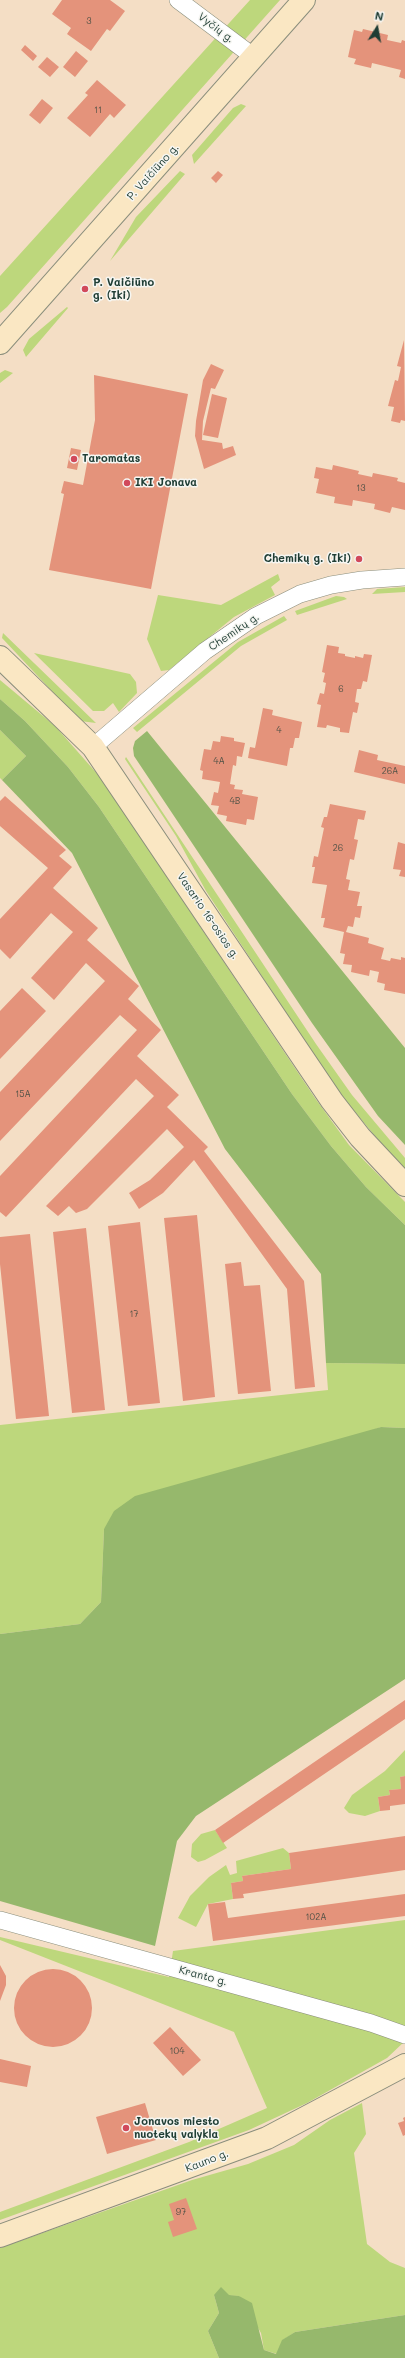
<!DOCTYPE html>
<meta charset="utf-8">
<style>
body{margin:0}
#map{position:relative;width:405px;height:2358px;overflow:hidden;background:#f4dec5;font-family:Mali,sans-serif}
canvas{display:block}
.north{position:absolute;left:357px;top:8px;width:40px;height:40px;-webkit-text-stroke:3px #f6f6f2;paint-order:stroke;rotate:11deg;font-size:11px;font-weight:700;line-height:16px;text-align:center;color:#1f3d34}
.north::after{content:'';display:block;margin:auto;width:14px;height:18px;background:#1f3d34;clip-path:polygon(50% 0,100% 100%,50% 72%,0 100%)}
</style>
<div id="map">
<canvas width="405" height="2358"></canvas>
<div class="north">N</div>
</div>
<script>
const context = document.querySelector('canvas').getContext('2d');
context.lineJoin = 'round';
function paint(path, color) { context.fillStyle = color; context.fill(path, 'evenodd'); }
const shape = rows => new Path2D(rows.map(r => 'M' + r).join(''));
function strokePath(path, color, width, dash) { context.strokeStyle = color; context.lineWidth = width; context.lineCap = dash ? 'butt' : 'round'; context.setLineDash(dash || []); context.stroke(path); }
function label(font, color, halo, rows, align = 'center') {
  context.font = font + ' Mali,sans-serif'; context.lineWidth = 3; context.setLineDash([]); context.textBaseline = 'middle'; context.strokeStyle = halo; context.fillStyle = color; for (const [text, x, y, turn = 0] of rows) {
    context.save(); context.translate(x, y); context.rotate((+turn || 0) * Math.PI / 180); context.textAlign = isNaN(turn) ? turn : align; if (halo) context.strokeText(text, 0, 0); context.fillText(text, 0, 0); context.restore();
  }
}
const green = shape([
 [250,0,280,0,7,307,0,313,0,276],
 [241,104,246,106,194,164,192,155,233,108],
 [180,171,185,174,110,261,136,217],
 [67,307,68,308,26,357,23,350,29,339],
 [5,370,13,373,0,383,0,373],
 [278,574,280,580,271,587,275,595,234,617,169,670,161,671,147,639,158,595,221,605],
 [405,587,405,592,372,594,377,589],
 [336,596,344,597,347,599,297,615,295,611],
 [284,616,287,620,241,646,137,732,133,728,238,642],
 [3,633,96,723,80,721,2,638],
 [34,653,130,674,136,682,137,693,119,712,113,703,104,711,93,711],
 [0,680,55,726,100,777,315,1098,349,1145,405,1202,405,1225,366,1187,331,1146,292,1094,99,807,68,767,25,721,0,699],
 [0,730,26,756,2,780,0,778],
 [126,757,316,1044,352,1095,405,1158,405,1172,345,1100,298,1031,206,891,176,836,125,759],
 [326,1363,405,1364,405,1428,381,1427,104,1529,101,1602,80,1624,0,1634,0,1425,328,1390],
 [405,1750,405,1776,400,1777,401,1789,389,1790,390,1795,378,1797,380,1811,365,1816,349,1813,344,1808,352,1795,385,1771],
 [215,1830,227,1848,205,1860,198,1862,191,1857,192,1844,201,1834],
 [283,1848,289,1853,291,1869,242,1876,243,1881,231,1883,233,1899,208,1904,196,1927,178,1918,190,1896,209,1877,226,1865,230,1875,237,1873,236,1861],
 [405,1920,405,2041,387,2058,307,2103,249,2130,0,2220,0,2212,189,2142,267,2108,234,2032,0,1940,0,1937,169,1977,173,1951],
 [362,2103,366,2134,354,2153,367,2244,390,2262,405,2268,405,2315,295,2332,283,2340,277,2354,264,2350,261,2333,239,2296,214,2295,219,2313,208,2331,219,2358,0,2358,0,2248,192,2180,248,2164,294,2145,330,2120]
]);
const forest = shape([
 [0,699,25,721,68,767,99,807,292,1094,331,1146,366,1187,405,1225,405,1364,326,1363,321,1274,225,1149,72,853,2,780,26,756,0,730],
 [147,731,405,1048,405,1145,378,1116,312,1023,134,756,133,748,135,741],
 [381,1427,405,1428,405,1679,196,1816,177,1841,155,1946,0,1901,0,1634,80,1624,101,1602,104,1529,114,1511,135,1496],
 [221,2287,229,2295,239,2296,252,2303,264,2350,276,2354,282,2340,295,2332,405,2315,405,2358,219,2358,208,2331,219,2313,214,2295]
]);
const building = shape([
 [62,0,110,0,125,11,110,31,107,29,91,51,67,34,71,28,52,14],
 [363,29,388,35,387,40,401,43,402,40,405,41,405,79,399,77,401,70,372,63,371,68,354,64,356,59,348,57,354,30,362,32],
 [25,45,37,56,33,61,21,50],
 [76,51,88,61,75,77,63,67],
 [47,57,59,67,50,77,38,67],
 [97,80,126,105,114,118,110,114,90,137,67,118,88,95,85,93],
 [42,99,53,108,40,124,29,115],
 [218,171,223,175,216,183,211,178],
 [404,340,405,421,401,420,400,423,391,421,394,407,388,406,395,380,398,381,401,367,397,366],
 [211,364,224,370,215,389,211,388,203,421,202,440,222,443,223,449,233,446,236,455,204,469,195,436,196,421,203,380],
 [94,375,188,394,151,589,49,570,64,494,61,493,64,481,83,485,95,420],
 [212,394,227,398,218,438,203,435],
 [71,448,81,450,77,470,67,468],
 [333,465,359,471,358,474,372,477,373,473,398,478,397,481,405,483,405,510,392,507,390,513,374,509,375,504,353,500,352,506,334,503,335,497,316,493,319,479,314,478,316,467,332,470],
 [327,645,339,647,338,653,345,654,345,656,355,658,355,656,363,658,364,654,372,655,367,682,363,681,361,689,357,689,355,702,359,703,357,713,353,712,349,733,340,732,340,728,327,725,326,728,317,727,321,705,317,704,320,693,324,694,326,683,323,682,325,673,322,672],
 [263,708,273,710,272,715,302,722,299,738,295,738,293,748,290,748,287,766,248,758,250,747,255,748],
 [221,736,234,738,234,741,245,743,242,757,237,756,236,766,233,765,230,784,235,785,234,789,243,790,242,794,258,797,254,820,247,819,246,825,226,821,227,816,217,814,219,806,211,805,214,792,218,793,220,782,202,779,203,771,200,770,204,749,211,750,213,741,220,742],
 [359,750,378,755,377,760,405,766,405,784,354,772],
 [5,796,66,850,59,856,72,867,53,888,98,928,87,940,139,986,128,999,161,1030,137,1056,179,1095,167,1107,208,1147,204,1151,304,1281,315,1387,295,1389,287,1289,194,1160,163,1193,139,1209,129,1193,150,1180,184,1147,167,1129,87,1209,76,1213,69,1206,58,1216,46,1206,154,1096,136,1079,6,1217,0,1212,0,1176,137,1030,120,1015,0,1141,0,1092,105,981,86,963,54,1000,31,978,73,932,51,913,10,959,0,949,0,919,48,868,0,826,0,801],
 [330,804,366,811,364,820,358,819,354,839,358,840,354,860,350,859,346,879,350,880,348,890,360,892,357,906,362,906,360,918,355,917,353,927,348,926,346,932,369,938,368,943,384,948,381,959,390,961,391,958,401,960,401,957,405,958,405,994,384,990,385,984,377,982,379,972,370,970,369,976,351,972,352,965,343,964,345,954,340,953,344,932,323,927,325,918,321,918,327,885,312,883,315,867,312,867,314,856,318,857,324,828,321,827,324,817,327,817],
 [398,842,405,844,405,877,399,876,401,870,393,869],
 [22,988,46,1011,0,1059,0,1011],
 [197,1215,215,1397,183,1401,164,1218],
 [140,1222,160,1403,128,1406,108,1226],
 [86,1228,105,1410,72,1413,53,1232],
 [30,1234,49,1416,16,1419,0,1264,0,1237],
 [241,1262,244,1286,260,1285,271,1391,238,1394,225,1264],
 [405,1700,405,1719,223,1843,215,1830],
 [405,1776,405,1804,390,1806,390,1810,380,1811,378,1797,390,1795,389,1790,401,1789,400,1777],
 [405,1836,405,1870,243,1894,244,1898,233,1899,231,1883,243,1881,242,1876,291,1869,289,1853],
 [405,1894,405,1916,213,1941,208,1904,225,1902,228,1918],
 [0,1965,6,1976,6,1985,0,2001],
 '14 2008a39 39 0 1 1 78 0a39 39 0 1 1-78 0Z',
 [170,2027,201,2060,183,2076,153,2043],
 [0,2059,31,2066,27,2087,0,2082],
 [145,2103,156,2140,107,2154,96,2117],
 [405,2117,405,2135,403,2136,398,2123,404,2121,403,2118],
 [186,2198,197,2229,173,2237,168,2222,174,2220,169,2204]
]);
const minor = shape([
 [178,0,254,57],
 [93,747,205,651,256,616,300,594,331,585,362,580,405,577],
 [0,1920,371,2023,405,2035]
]);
const secondary = shape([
 [0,343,304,0],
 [0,657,93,747,332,1101,360,1137,405,1185],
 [0,2236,267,2138,405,2065]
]);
const markers = [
 [85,289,4,"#d1495b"],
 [74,459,4,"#d1495b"],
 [127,483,4,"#d1495b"],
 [359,559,4,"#d1495b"],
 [126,2128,4,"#d1495b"]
];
const numberNames = [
 ["3",89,21],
 ["11",98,110],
 ["13",361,488],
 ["6",341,689],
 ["4",279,730],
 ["4A",219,761],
 ["26A",390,771],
 ["4B",235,801],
 ["26",338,848],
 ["15A",23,1094],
 ["17",134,1314],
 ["102A",316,1917],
 ["104",177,2051],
 ["97",181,2212]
];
const streetNames = [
 ["Vyčių g.",216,28,37],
 ["P. Vaičiūno g.",153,172,-48],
 ["Chemikų g.",234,632,-34],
 ["Vasario 16-osios g.",208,916,56],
 ["Kranto g.",203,1976,15],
 ["Kauno g.",207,2161,-21]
];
const poiNames = [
 ["P. Vaičiūno",93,283],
 ["g. (Iki)",93,296],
 ["Taromatas",82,459],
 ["IKI Jonava",135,483],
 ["Chemikų g. (Iki)",351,559,"right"],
 ["Jonavos miesto",134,2122],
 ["nuotekų valykla",134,2135]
];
paint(green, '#bdd77c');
paint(forest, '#96b86c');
paint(building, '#e4937b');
strokePath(minor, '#8a8e7c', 18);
strokePath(secondary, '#8a8e7c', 24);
strokePath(minor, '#fff', 17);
strokePath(secondary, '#fae7c3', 22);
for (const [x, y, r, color] of markers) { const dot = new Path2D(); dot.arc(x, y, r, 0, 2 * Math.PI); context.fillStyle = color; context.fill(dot); strokePath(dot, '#f6f6f2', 1.5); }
label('9px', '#505246', null, numberNames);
label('11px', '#1f3d34', '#f6f6f2', streetNames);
label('bold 11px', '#1f3d34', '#f6f6f2', poiNames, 'left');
</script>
